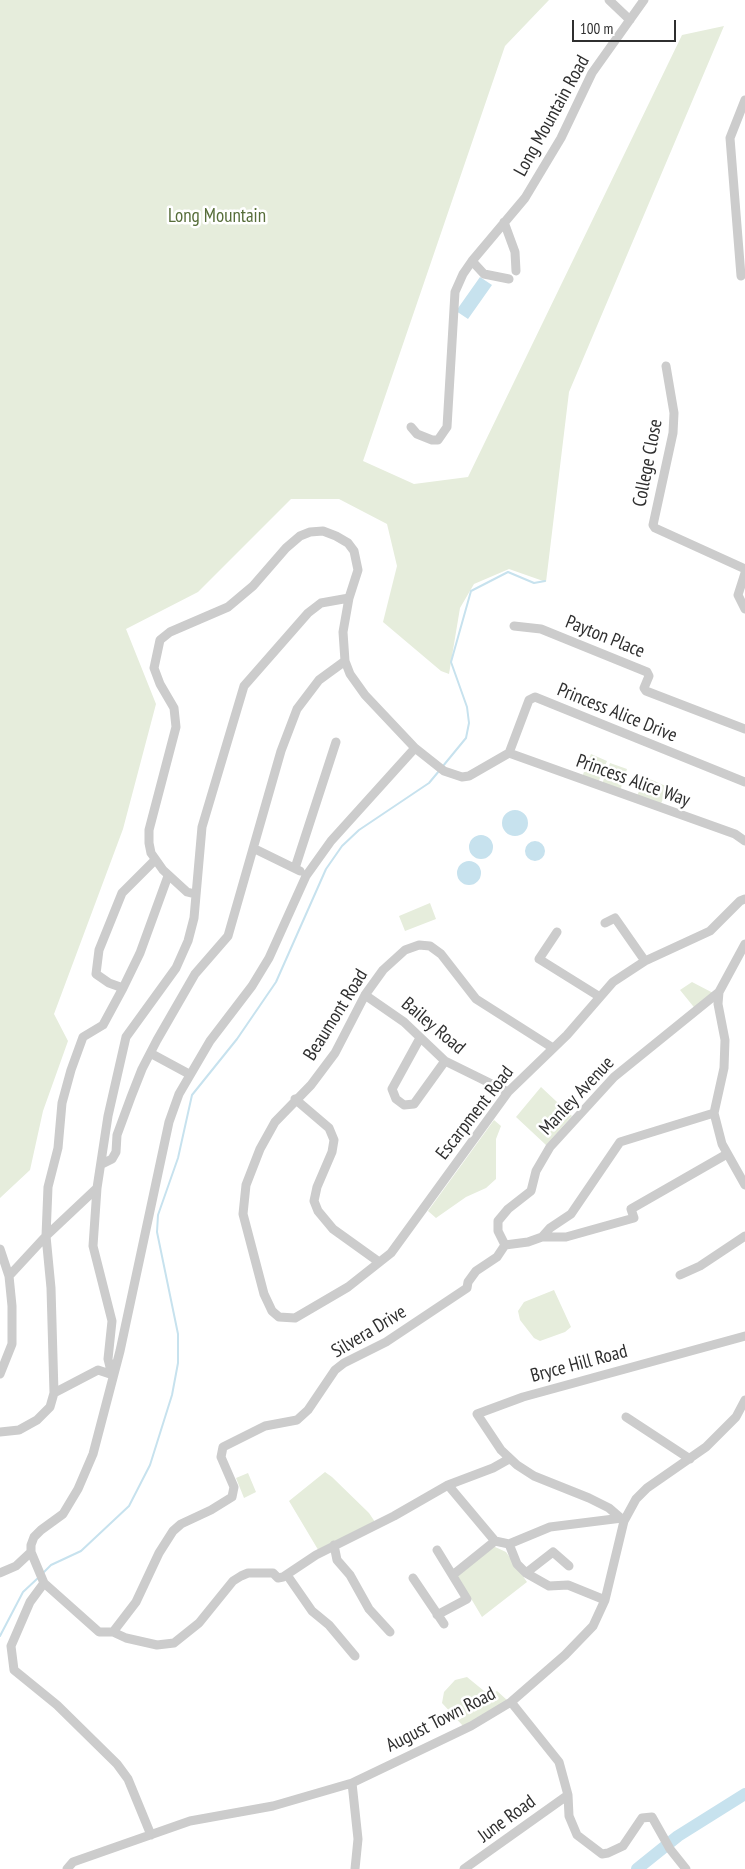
<!DOCTYPE html>
<style>
body{margin:0}
#map{position:relative;width:745px;height:1869px;overflow:hidden;background:#fff;font-family:"PT Sans Narrow",sans-serif}
canvas{display:block}
.scale{position:absolute;left:572px;top:20px;width:104px;height:22px;box-sizing:border-box;border:2px solid #2f2f2f;border-top:0;padding-left:6px;font-size:15px;line-height:18px;white-space:nowrap;color:#2f2f2f;-webkit-text-stroke:4px #fff;paint-order:stroke}
</style>
<div id="map">
<canvas width="745" height="1869"></canvas>
<div class="scale">100 m</div>
</div>
<script>
const context = document.querySelector('canvas').getContext('2d');
context.lineJoin = 'round';
function paint(path, color) { context.fillStyle = color; context.fill(path, 'evenodd'); }
const shape = rows => new Path2D(rows.map(r => 'M' + r).join(''));
function strokePath(path, color, width, dash) { context.strokeStyle = color; context.lineWidth = width; context.lineCap = dash ? 'butt' : 'round'; context.setLineDash(dash || []); context.stroke(path); }
function label(font, color, halo, rows, align = 'center') {
  context.font = font + ' "PT Sans Narrow",sans-serif'; context.lineWidth = 5; context.setLineDash([]); context.textBaseline = 'middle'; context.strokeStyle = halo; context.fillStyle = color; for (const [text, x, y, turn = 0] of rows) {
    context.save(); context.translate(x, y); context.rotate((+turn || 0) * Math.PI / 180); context.textAlign = isNaN(turn) ? turn : align; if (halo) context.strokeText(text, 0, 0); context.fillText(text, 0, 0); context.restore();
  }
}
const green = shape([
 [0,0,549,0,505,46,363,461,414,484,468,477,682,35,724,26,569,392,546,582,509,569,474,584,460,608,449,674,441,671,383,622,397,566,387,524,339,499,291,499,198,592,126,629,156,704,123,829,54,1014,68,1041,43,1111,30,1170,0,1198],
 [591,754,607,761,598,783,582,777],
 [610,763,627,769,620,791,602,784],
 [645,777,668,787,660,806,637,796],
 [430,903,436,919,405,931,399,916],
 [692,982,715,994,697,1011,680,990],
 [541,1087,572,1116,546,1145,516,1117],
 [494,1120,501,1126,496,1139,496,1179,486,1188,466,1197,436,1218,428,1211],
 [554,1290,571,1327,565,1332,540,1341,534,1338,520,1320,518,1311,524,1302],
 [325,1472,332,1477,369,1513,375,1522,320,1553,289,1501],
 [248,1473,256,1492,244,1498,236,1478],
 [493,1546,506,1552,527,1582,482,1617,457,1575],
 [467,1677,489,1695,497,1691,507,1700,463,1726,442,1703,444,1692,455,1680]
]);
const water = shape([
 [480,277,492,285,468,319,456,311],
 '502 823a13 13 0 1 1 26 0a13 13 0 1 1-26 0Z',
 '469 847a12 12 0 1 1 24 0a12 12 0 1 1-24 0Z',
 '525 851a10 10 0 1 1 20 0a10 10 0 1 1-20 0Z',
 '457 873a12 12 0 1 1 24 0a12 12 0 1 1-24 0Z'
]);
const stream = shape([
 [443,766,466,738,469,723,467,707,451,662,471,591,508,572,534,583,545,581],
 [43,1573,51,1565,81,1551,129,1506,150,1465,172,1395,178,1363,178,1334,157,1232,158,1215,178,1158,192,1095,237,1039,276,982,326,869,342,846,359,830,429,783,439,771],
 [0,1636,23,1592,38,1578]
]);
const river = shape([
 [637,1869,678,1836,745,1794]
]);
const minor = shape([
 [609,0,630,20],
 [504,222,515,252,516,271],
 [741,276,730,138,745,100],
 [509,279,484,274,472,261,525,198,561,138,592,73,644,0],
 [666,366,674,413,673,433,653,525,655,528,745,569],
 [411,427,417,434,432,440,438,440,447,427,455,292,463,274,472,261],
 [745,573,738,595,745,609],
 [514,626,541,629,647,672,649,676,644,688,646,691,745,729],
 [415,748,331,841,306,876,269,958,252,986,210,1041,179,1094,169,1122,120,1351,93,1454,78,1489,63,1514,41,1530,34,1537,31,1545,31,1552,44,1583,99,1632,113,1632,136,1602,159,1553,173,1531,181,1524,211,1510,232,1497,234,1487,221,1457,223,1447,265,1426,297,1420,308,1410,335,1370,344,1363,386,1342,467,1288,468,1282,476,1271,497,1257,505,1245,528,1242,542,1237,550,1228,571,1214,620,1142,714,1113],
 [509,753,529,700,535,697,745,782],
 [509,753,735,834,745,841],
 [255,849,300,871],
 [295,868,336,742],
 [195,894,187,892,163,870,151,853,149,843,149,830,176,727,174,708,160,684,154,668,160,640,170,632,228,607,253,586,286,548,300,536,310,532,323,531,336,536,348,543,354,551,358,570,349,598],
 [605,923,615,918,645,961],
 [557,932,539,959,600,997],
 [745,944,719,992,718,1004,725,1040,724,1068,714,1113,722,1144,745,1185],
 [123,988,109,983,96,974,99,950,122,893,155,860],
 [365,995,404,1022,445,1061,508,1092],
 [420,1038,392,1089,396,1099,404,1105,414,1104,445,1061],
 [553,1048,476,999,441,954,430,946,419,945,405,950,383,970,365,995,335,1053,311,1085,275,1122,260,1149,246,1185,243,1214,264,1294,272,1311,279,1317,295,1318,348,1287,391,1253,508,1092,567,1035,613,982,645,961,710,931,740,901,745,899],
 [152,1054,189,1074],
 [295,1099,329,1128,334,1140,332,1152,317,1187,314,1201,318,1211,333,1229,379,1262],
 [102,1164,112,1159,116,1152,117,1135,131,1097,142,1069,157,1040,195,974,228,936,281,751,297,709,319,680,345,661],
 [97,1188,46,1236,51,1288,54,1393,98,1370,113,1375],
 [542,1237,566,1237,634,1218,631,1209,727,1154],
 [505,1245,498,1231,498,1221,508,1209,531,1191,536,1171,550,1147,614,1077,719,992],
 [0,1249,9,1276],
 [680,1275,700,1266,745,1236],
 [0,1374,12,1344,12,1306,9,1276,46,1236,48,1187,58,1148,62,1103,71,1070,83,1037,103,1025,123,988,140,953,168,876],
 [112,1375,108,1359,112,1321,93,1246,97,1188,108,1116,126,1037,176,968,188,941,194,918,202,827,244,686,308,613,321,603,349,598,343,632,345,661,350,674,365,695,415,748,444,771,462,777,469,776,509,753],
 [626,1417,690,1459],
 [0,1432,19,1430,37,1420,50,1407,54,1393],
 [448,1485,495,1541,509,1544],
 [624,1521,609,1508,589,1498,534,1476,517,1465,501,1450,477,1414,523,1397,745,1336],
 [509,1544,517,1564,526,1573,549,1586,568,1585,605,1600],
 [509,1544,550,1527,622,1518],
 [334,1545,337,1560,350,1575,369,1609,390,1632],
 [0,1573,16,1566,31,1552],
 [526,1573,553,1552,569,1566],
 [454,1574,495,1541],
 [287,1575,312,1611,329,1625,355,1656],
 [413,1578,444,1624],
 [44,1583,30,1602,11,1646,14,1670,57,1705,117,1764,128,1779,151,1835],
 [437,1615,467,1599,437,1550],
 [113,1632,126,1638,157,1645,174,1643,199,1623,233,1581,241,1576,248,1573,273,1573,278,1578,283,1577,316,1555,394,1516,448,1485,493,1468,509,1459],
 [511,1702,559,1762,568,1795,569,1816,577,1835,602,1854,608,1853,623,1846,642,1818,652,1817,670,1849,686,1869],
 [352,1783,358,1839,355,1869],
 [67,1869,73,1862,190,1821,273,1806,352,1783,471,1726,511,1702,565,1655,593,1626,605,1600,624,1521,636,1499,647,1488,706,1447,736,1417,745,1400],
 [464,1869,568,1795]
]);
const streetNames = [
 ["Long Mountain Road",552,116,-61],
 ["College Close",648,463,-79],
 ["Payton Place",605,637,22],
 ["Princess Alice Drive",617,713,22],
 ["Princess Alice Way",633,781,20],
 ["Beaumont Road",336,1015,-58],
 ["Bailey Road",433,1026,40],
 ["Manley Avenue",577,1096,-47],
 ["Escarpment Road",475,1113,-52],
 ["Silvera Drive",369,1332,-31],
 ["Bryce Hill Road",579,1364,-15],
 ["August Town Road",441,1720,-27],
 ["June Road",507,1819,-36]
];
const parkNames = [
 ["Long Mountain",217,217]
];
paint(green, '#e6eddc');
paint(water, '#c7e2ee');
strokePath(stream, '#c7e2ee', 2);
strokePath(river, '#c7e2ee', 12);
strokePath(minor, '#ccc', 9);
label('19px', '#2f2f2f', '#fff', streetNames);
label('19px', '#566d39', '#fff', parkNames);
</script>
